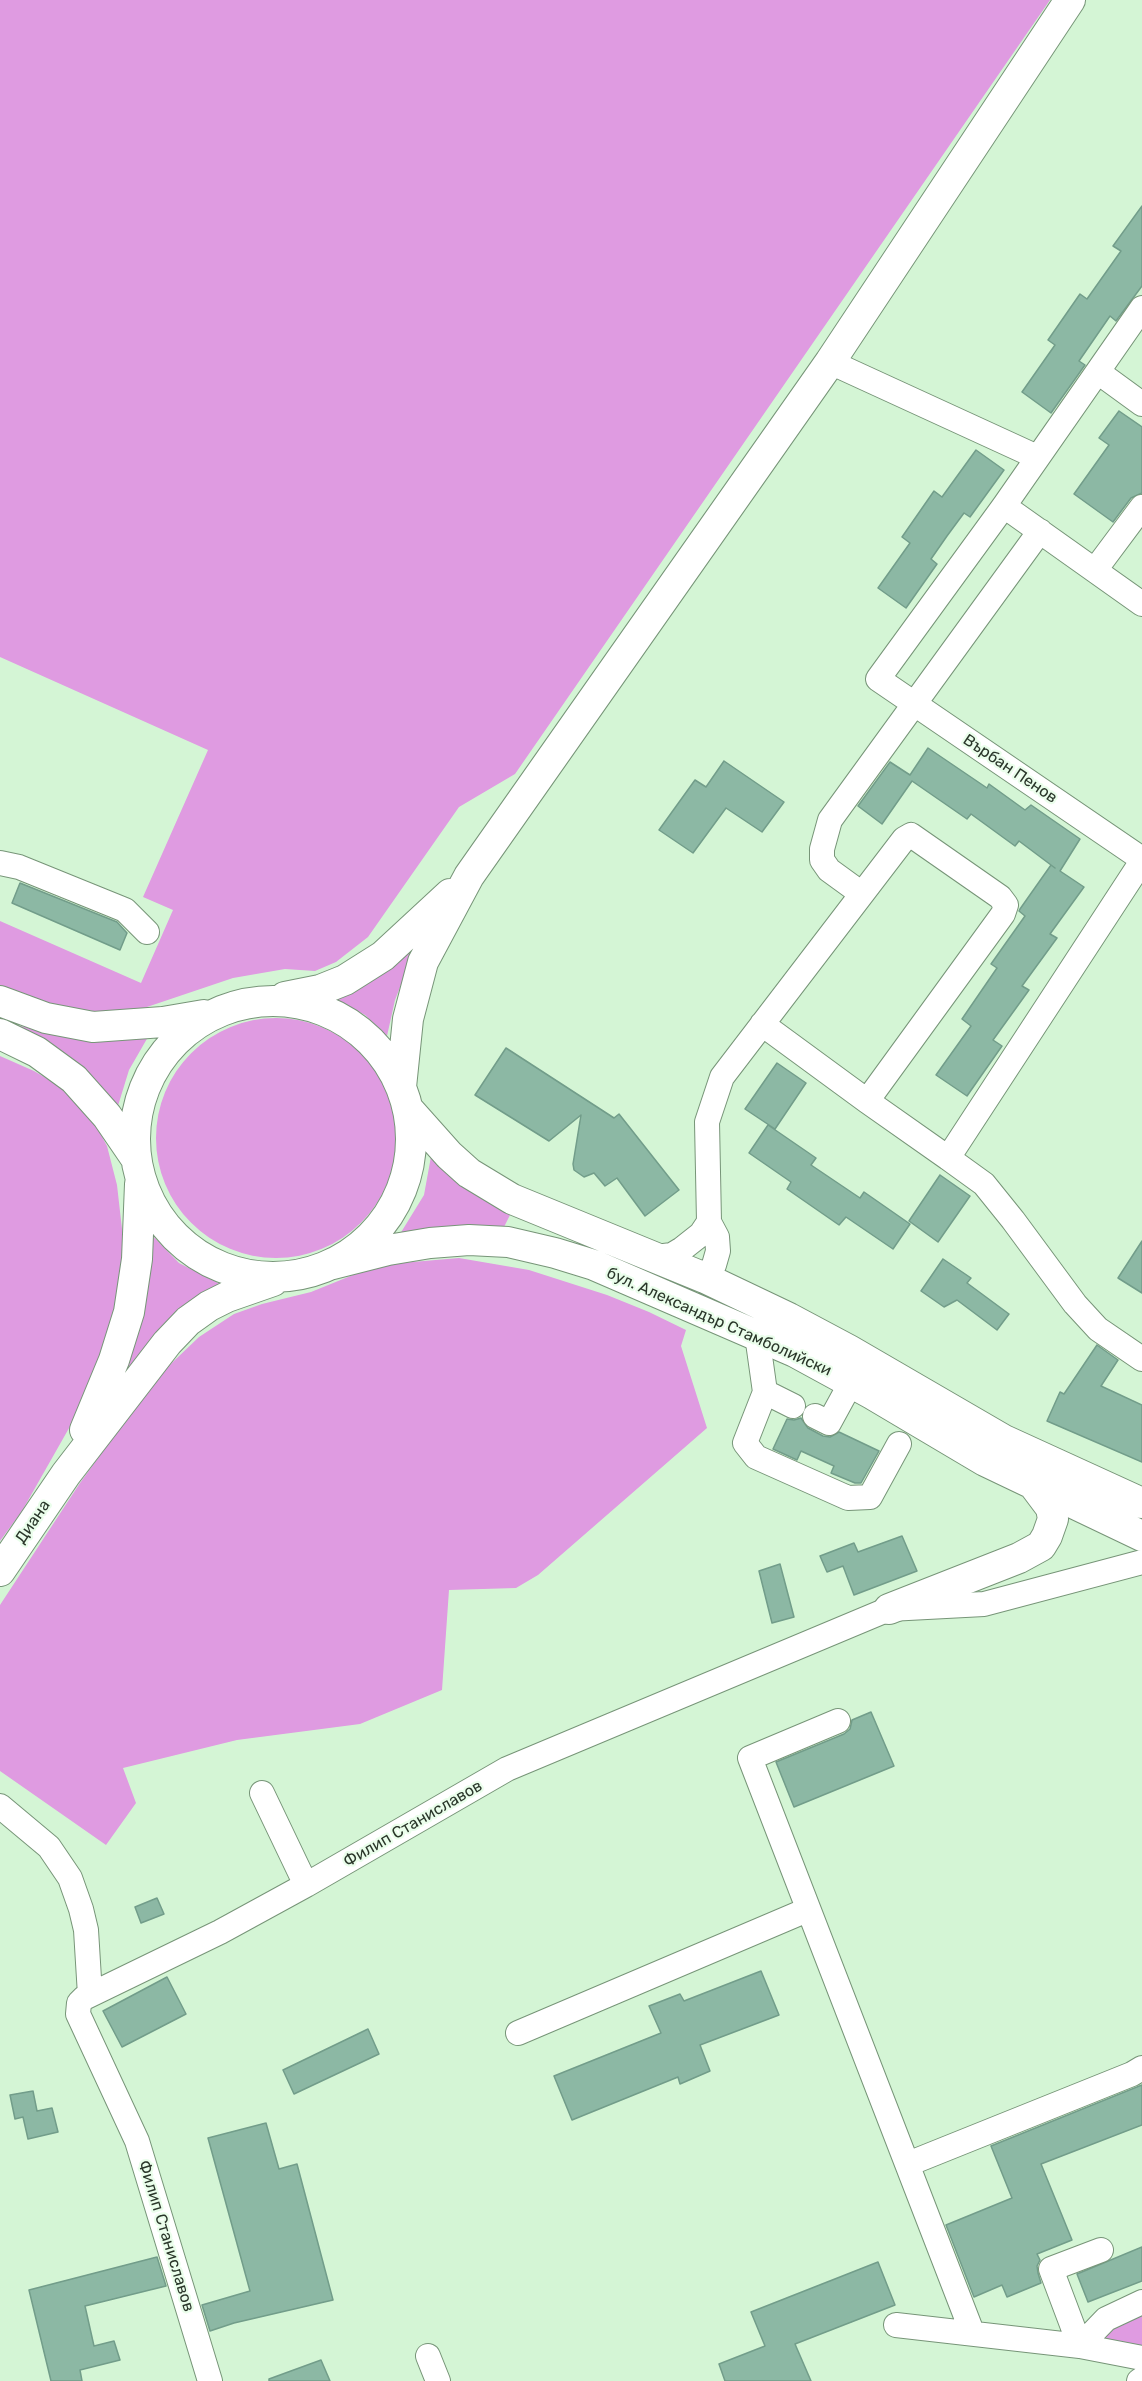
<!DOCTYPE html>
<meta charset="utf-8">
<style>
body{margin:0}
canvas{display:block;background:#d4f5d5}
</style>
<canvas width="1142" height="2381"></canvas>
<script>
const context = document.querySelector('canvas').getContext('2d');
context.lineJoin = 'round';
function paint(path, color) { context.fillStyle = color; context.fill(path, 'evenodd'); }
const shape = rows => new Path2D(rows.map(r => 'M' + r).join(''));
function strokePath(path, color, width, dash) { context.strokeStyle = color; context.lineWidth = width; context.lineCap = dash ? 'butt' : 'round'; context.setLineDash(dash || []); context.stroke(path); }
function label(font, color, halo, rows, align = 'center') {
  context.font = font + ' Rubik,sans-serif'; context.lineWidth = 4.5; context.setLineDash([]); context.textBaseline = 'middle'; context.strokeStyle = halo; context.fillStyle = color; for (const [text, x, y, turn = 0] of rows) {
    context.save(); context.translate(x, y); context.rotate((+turn || 0) * Math.PI / 180); context.textAlign = isNaN(turn) ? turn : align; if (halo) context.strokeText(text, 0, 0); context.fillText(text, 0, 0); context.restore();
  }
}
const green = shape([
 [0,0,1050,0,515,774,459,807,368,937,336,962,315,971,285,969,233,978,141,1009,101,1012,63,1007,18,993,0,985,0,921,141,983,173,910,143,897,208,750,0,657],
 [419,939,395,1000,387,1036,365,1015,335,999],
 '156 1138a120 120 0 1 1 240 0a120 120 0 1 1-240 0Z',
 [5,1023,87,1039,148,1037,129,1070,117,1109,101,1086,73,1059],
 [0,1056,34,1071,58,1085,91,1116,107,1146,117,1185,122,1229,124,1280,110,1341,81,1407,22,1511,0,1541],
 [432,1151,511,1213,503,1229,400,1234,424,1195],
 [150,1233,179,1263,224,1286,124,1380,141,1315],
 [459,1258,529,1270,607,1295,649,1312,686,1330,681,1346,707,1428,538,1575,516,1588,449,1590,442,1690,360,1724,237,1740,123,1768,136,1803,106,1845,0,1771,0,1605,80,1483,155,1379,199,1337,234,1314,262,1304,311,1292,353,1275,389,1264],
 [1142,2315,1142,2346,1096,2337]
]);
const building = shape([
 [1142,206,1142,286,1116,321,1110,316,1079,361,1085,365,1051,413,1022,392,1055,345,1048,340,1080,294,1087,299,1121,251,1113,246,1142,206],
 [1119,411,1142,427,1142,493,1131,498,1113,522,1074,494,1109,445,1099,438,1119,411],
 [976,450,1004,470,970,517,964,513,947,536,931,559,937,564,906,608,878,588,910,543,902,537,934,491,942,497,976,450],
 [928,748,987,788,989,784,1025,810,1031,805,1080,839,1060,871,1084,887,1050,934,1057,938,1022,986,1029,990,993,1040,1002,1046,967,1096,936,1075,971,1026,962,1019,997,968,991,964,1025,916,1019,911,1020,909,1051,865,1055,868,1019,841,1015,846,971,814,967,819,912,781,882,824,858,806,890,762,910,775,928,748],
 [724,761,784,802,762,832,726,808,693,853,659,830,695,780,706,787,724,761],
 [20,883,117,922,127,933,120,950,12,903,20,883],
 [506,1048,614,1118,619,1114,679,1190,645,1216,617,1178,605,1186,594,1173,584,1177,574,1170,573,1164,581,1115,549,1141,475,1095,506,1048],
 [777,1063,806,1083,775,1129,745,1109,777,1063],
 [768,1125,816,1158,811,1165,860,1198,864,1192,910,1224,893,1249,846,1217,839,1225,787,1189,791,1182,749,1153,768,1125],
 [940,1175,970,1196,938,1242,909,1221,940,1175],
 [1142,1241,1142,1293,1118,1278,1142,1241],
 [943,1259,971,1278,967,1283,1009,1314,997,1330,957,1300,944,1307,921,1291,943,1259],
 [1097,1345,1118,1360,1101,1386,1142,1405,1142,1462,1047,1421,1060,1392,1064,1394,1097,1345],
 [801,1418,808,1428,823,1436,830,1437,839,1432,879,1451,861,1483,855,1483,831,1473,834,1466,801,1451,797,1460,773,1449,787,1419,794,1420,801,1418],
 [902,1536,917,1571,854,1595,843,1566,827,1572,820,1556,854,1543,858,1552,902,1536],
 [780,1564,794,1617,772,1623,759,1571,780,1564],
 [871,1712,894,1766,794,1807,776,1762,844,1734,850,1729,852,1720,871,1712],
 [157,1898,164,1914,141,1923,135,1907,157,1898],
 [761,1971,779,2015,700,2045,710,2071,680,2084,678,2077,572,2120,554,2076,661,2033,649,2006,680,1994,684,2001,761,1971],
 [167,1977,186,2014,122,2047,103,2011,167,1977],
 [368,2029,379,2054,294,2094,283,2070,368,2029],
 [1142,2085,1142,2125,1041,2164,1072,2240,1037,2254,1040,2260,1037,2266,1038,2273,1041,2283,1007,2297,1002,2285,974,2297,946,2225,1012,2198,991,2146,1142,2085],
 [33,2091,37,2111,52,2108,58,2132,28,2139,23,2117,15,2119,10,2095,33,2091],
 [266,2123,279,2169,297,2164,333,2300,234,2323,210,2331,202,2305,250,2291,208,2138,266,2123],
 [1142,2247,1142,2281,1088,2302,1077,2274,1142,2247],
 [157,2257,166,2286,85,2306,94,2346,114,2341,120,2360,80,2370,82,2381,51,2381,29,2290,157,2257],
 [878,2262,895,2305,795,2344,811,2381,725,2381,719,2364,765,2346,751,2312,878,2262],
 [321,2360,330,2381,269,2381,269,2379,321,2360]
]);
const minor = shape([
 [1142,308,1004,506,878,679,1142,859],
 [830,362,1037,457],
 [1098,372,1142,404],
 [1004,506,1142,604],
 [1095,570,1142,507],
 [1142,861,948,1158,984,1184,1013,1220,1075,1304,1098,1329,1142,1359],
 [0,863,19,867,125,910,147,932],
 [862,894,829,870,822,860,822,849,830,820,1040,531],
 [762,1024,867,1101,948,1158],
 [656,1257,672,1255,682,1249,701,1234,709,1222],
 [705,1278,714,1265,718,1251,717,1237,709,1222,707,1122,722,1077,904,839,911,835,1000,897,1006,905,1003,914,867,1101],
 [757,1335,765,1392,745,1443,756,1457,848,1498,870,1497,899,1444],
 [765,1392,793,1406],
 [815,1416,829,1423,859,1368],
 [838,1721,750,1758,972,2332],
 [262,1793,306,1885],
 [0,1806,49,1847,70,1878,81,1909,86,1930,90,1995],
 [518,2033,807,1910],
 [908,2164,1132,2074,1142,2068],
 [1101,2250,1051,2269,1080,2346,1106,2319,1142,2302],
 [896,2325,1080,2346,1142,2358],
 [428,2356,438,2381],
 [210,2381,137,2141,78,2014,79,2003,84,1998,220,1932,306,1885,507,1769,889,1609,984,1604,1142,1562],
 [1139,2381,1142,2379]
]);
const major = shape([
 [285,997,320,990,345,980,383,956,450,894],
 '135 1139a138 138 0 1 1 276 0a138 138 0 1 1-276 0Z',
 [0,1001,46,1018,93,1027,163,1022,204,1015],
 [0,1034,37,1052,74,1079,107,1116,135,1157],
 [401,1087,408,1019,423,962,469,876,830,362,1070,0],
 [408,1109,449,1155,469,1173,512,1199,705,1278,789,1318,849,1350,1004,1440,1142,1503],
 [333,1264,388,1250,430,1243,469,1240,508,1242,555,1253,594,1265,795,1352,872,1394,985,1461,1142,1536],
 [85,1430,114,1360,129,1312,137,1259,140,1184],
 [0,1571,66,1474,167,1343,188,1321,209,1306,227,1297,273,1281],
 [889,1609,1019,1558,1041,1546,1047,1536,1053,1519,1051,1508,1033,1484]
]);
const streetNames = [
 ["Върбан Пенов",1010,769,34],
 ["бул. Александър Стамболийски",719,1322,24],
 ["Диана",33,1522,-56],
 ["Филип Станиславов",413,1824,-30],
 ["Филип Станиславов",166,2236,73]
];
paint(green, '#df9be1');
paint(building, '#8cb8a4');
strokePath(building, '#729d8a', 1.5);
strokePath(minor, '#779578', 26);
strokePath(major, '#779578', 32);
strokePath(minor, '#fff', 24);
strokePath(major, '#fff', 30);
label('16px', '#2a372a', '#eafeeb', streetNames);
</script>
